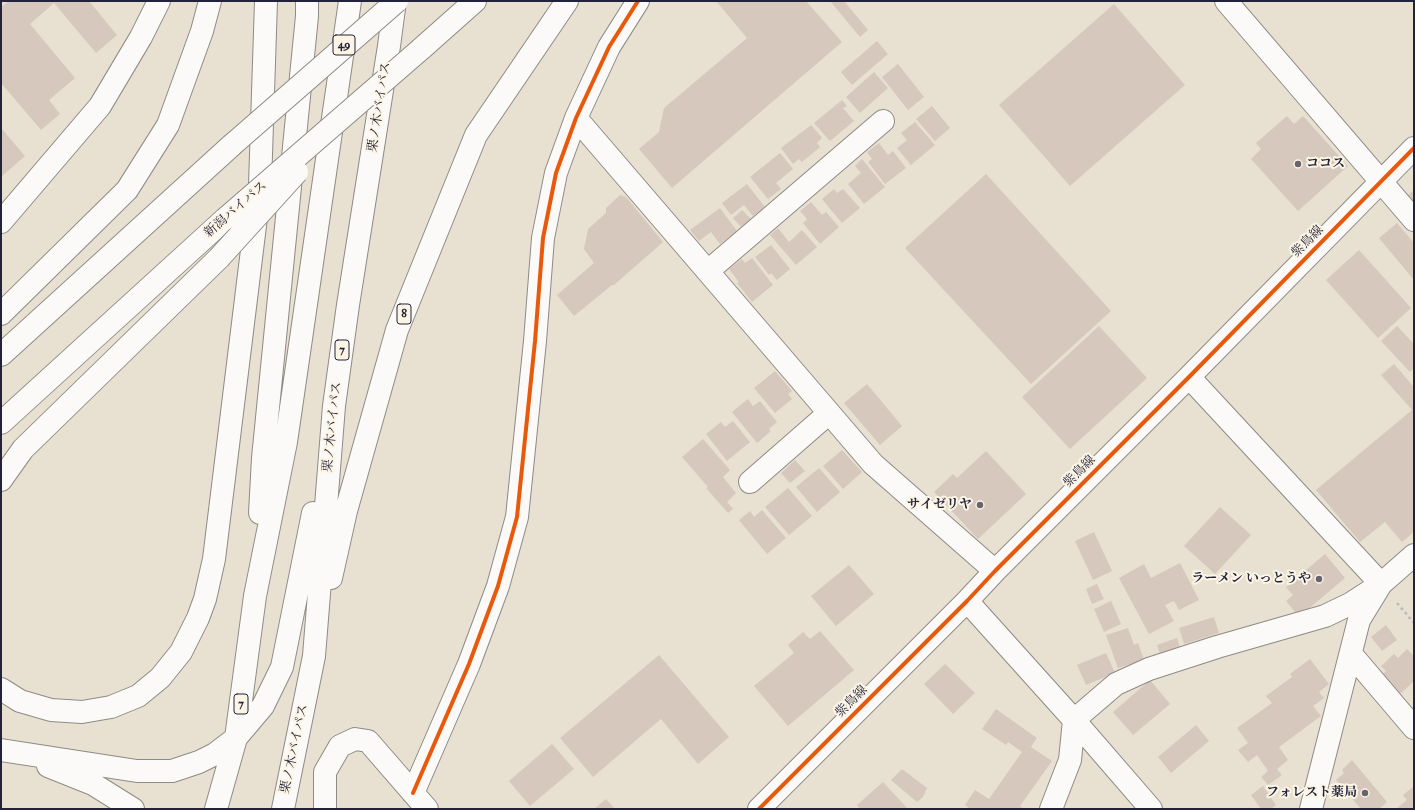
<!DOCTYPE html>
<meta charset="utf-8">
<style>
body{margin:0}
#map{position:relative;width:1415px;height:810px;overflow:hidden;background:#e8e0d0;font-family:"IM FELL Double Pica",serif}
canvas{display:block}
.frame{position:absolute;inset:0;border:2px solid #22223b;pointer-events:none}
</style>
<div id="map">
<canvas width="1415" height="810"></canvas>
<div class="frame"></div>
</div>
<script>
const context = document.querySelector('canvas').getContext('2d');
context.lineJoin = 'round';
function paint(path, color) { context.fillStyle = color; context.fill(path, 'evenodd'); }
const shape = rows => new Path2D(rows.map(r => 'M' + r).join(''));
function strokePath(path, color, width, dash) { context.strokeStyle = color; context.lineWidth = width; context.lineCap = dash ? 'butt' : 'round'; context.setLineDash(dash || []); context.stroke(path); }
function label(font, color, halo, rows, align = 'center') {
  context.font = font + ' "IM FELL Double Pica","Noto Serif JP",serif'; context.lineWidth = 4; context.setLineDash([]); context.textBaseline = 'middle'; context.strokeStyle = halo; context.fillStyle = color; for (const [text, x, y, turn = 0] of rows) {
    context.save(); context.translate(x, y); context.rotate((+turn || 0) * Math.PI / 180); context.textAlign = isNaN(turn) ? turn : align; if (halo) context.strokeText(text, 0, 0); context.fillText(text, 0, 0); context.restore();
  }
}
const building = shape([
 [9,1,89,1,117,35,96,53,54,3,30,24,75,78,49,100,60,114,41,130,1,83,1,7],
 [716,1,806,1,842,42,672,188,639,149,659,132,664,108,747,38],
 [830,1,844,1,868,30,860,37],
 [1114,4,1185,85,1070,186,999,105],
 [877,41,888,54,852,85,841,72],
 [898,64,924,97,908,110,882,77],
 [874,72,888,88,860,113,846,97],
 [842,100,847,106,843,108,854,121,830,141,814,123],
 [932,106,950,128,935,141,916,119],
 [1287,116,1294,124,1303,116,1348,166,1298,211,1251,159,1261,149,1256,143],
 [915,122,935,145,911,165,897,148,907,140,901,133],
 [811,125,822,138,817,143,820,147,802,162,799,159,793,164,781,148],
 [1,128,25,156,1,177],
 [879,143,888,155,893,151,906,168,885,184,868,162,872,159,867,152],
 [780,153,793,169,776,183,781,189,768,199,750,177],
 [862,159,885,187,864,204,848,184,861,173,855,166],
 [986,174,1111,311,1031,384,905,248],
 [747,184,765,207,753,216,744,205,731,215,722,203],
 [834,189,837,193,843,189,860,208,842,223,822,199],
 [1414,190,1414,203,1407,196],
 [620,195,626,197,663,242,614,285,612,285,574,316,557,295,594,263,584,249,588,229,606,213,606,208],
 [811,202,822,215,826,212,839,227,820,244,803,223,807,219,800,211],
 [720,208,737,231,720,244,711,232,699,241,690,230],
 [742,210,751,219,741,227,733,218],
 [1397,223,1414,243,1414,280,1379,238],
 [778,228,789,242,802,230,817,247,796,265,770,235],
 [771,245,790,269,777,280,771,273,769,275,755,257],
 [1359,250,1411,308,1378,338,1326,280],
 [752,258,773,285,752,302,737,283,739,282,729,269,742,259,745,263],
 [1099,326,1147,378,1070,449,1022,397],
 [1397,326,1414,344,1414,368,1410,372,1381,341],
 [1394,364,1414,387,1414,532,1402,542,1385,522,1360,542,1316,490,1412,410,1381,375],
 [775,371,792,391,788,394,792,399,775,413,754,388],
 [867,384,902,426,880,445,844,403],
 [748,399,753,406,760,401,777,422,769,429,771,431,757,443,732,412],
 [733,421,750,442,727,461,706,434,721,422,725,427],
 [703,439,730,470,723,477,736,493,727,502,733,509,728,513,706,488,708,487,682,457],
 [842,450,862,472,843,489,823,466],
 [986,451,1026,494,978,539,934,492,953,474,957,478],
 [795,460,805,471,790,483,781,473],
 [819,468,840,492,817,512,796,487],
 [788,488,812,516,789,535,765,507],
 [1220,507,1251,535,1215,574,1184,546],
 [762,510,786,538,767,554,739,520,750,511,754,517],
 [1094,532,1112,571,1093,580,1075,541],
 [1325,554,1345,578,1299,617,1286,601,1293,595,1286,587],
 [1180,563,1199,600,1179,610,1174,601,1165,605,1174,621,1149,634,1119,578,1144,564,1151,578],
 [849,565,874,594,836,626,811,596],
 [1097,584,1104,599,1092,604,1086,589],
 [1111,601,1121,624,1104,632,1094,609],
 [1214,617,1219,633,1184,644,1179,628],
 [1386,625,1397,640,1382,651,1371,637],
 [1128,628,1134,645,1138,643,1144,660,1118,668,1106,635],
 [820,631,854,670,788,726,754,686,794,653,788,645,803,632,810,639],
 [1177,638,1180,647,1160,654,1157,645],
 [1407,649,1414,656,1414,681,1396,698,1378,678,1386,671,1381,666,1394,654,1398,658],
 [1106,653,1115,673,1086,685,1077,665],
 [659,655,729,737,698,764,661,719,593,777,560,738],
 [1310,659,1329,684,1319,692,1324,698,1313,706,1321,716,1279,747,1288,760,1277,769,1282,775,1268,785,1261,777,1268,771,1257,755,1248,762,1238,750,1248,743,1237,728,1272,703,1266,696,1292,677,1290,674],
 [945,664,975,693,953,714,924,684],
 [1150,680,1170,704,1133,735,1113,712],
 [996,709,1037,738,1031,747,1052,761,1020,806,1024,809,970,809,965,805,975,790,989,799,1022,752,1008,742,1006,745,982,729],
 [1196,725,1209,741,1171,773,1158,757],
 [552,744,574,769,530,806,509,781],
 [1352,760,1387,802,1379,809,1361,809,1336,780,1344,773,1342,770],
 [902,769,927,788,923,797,917,802,891,780],
 [883,782,908,809,860,809,857,805],
 [1263,786,1276,805,1271,809,1261,809,1251,795],
 [1414,786,1414,809,1396,809,1407,800,1403,795],
 [606,799,615,809,594,809]
]);
const path = shape([
 [1397,603,1414,623]
]);
const minor = shape([
 [1226,1,1414,220],
 [576,118,873,464,995,571],
 [1,222,100,106,141,37,159,1],
 [708,271,883,121],
 [750,482,829,413],
 [967,601,1074,720,1151,809],
 [1351,654,1414,728],
 [413,793,469,664,498,586,517,517,535,341,543,238,556,173,576,118,609,47,638,1],
 [325,809,325,772,340,746,355,739,368,741,427,809],
 [759,809,967,601,995,571,1189,377,1414,148],
 [1051,809,1070,760,1074,720,1116,684,1149,669,1217,647,1325,616,1350,604,1381,584,1189,377],
 [1311,809,1359,620,1381,584,1414,555]
]);
const highway = shape([
 [421,49,475,1],
 [1,314,127,190,168,125,202,31,210,1],
 [1,355,232,145],
 [1,423,225,219],
 [1,480,23,449,219,258],
 [260,513,263,458,307,16,307,1],
 [331,578,346,511,397,330,476,135,567,1],
 [1,689,20,701,51,710,82,712,111,707,138,696,160,678,181,652,198,618,205,599,214,559,260,185,266,1],
 [1,750,137,771,172,771,199,762,215,754,236,738,263,706,282,667,313,513],
 [48,766,93,784,133,809],
 [216,809,236,738,255,596,286,442,350,1],
 [283,809,314,656,334,406,348,305,389,46,395,1]
]);
const highwayBridge = shape([
 [232,145,397,1],
 [225,219,421,49],
 [219,258,297,172]
]);
const cycleway = shape([
 [413,793,469,664,498,586,517,517,535,341,543,238,556,173,576,118,609,47,638,1],
 [759,809,967,601,995,571,1189,377,1414,148]
]);
const markers = [
 [1298,164,4,"#67646f"],
 [980,505,4,"#67646f"],
 [1319,579,4,"#67646f"],
 [1365,793,4,"#67646f"]
];
const shields = [
 [344,45,22],
 [404,314,14],
 [342,350,14],
 [241,704,14]
];
const shieldNames = [
 ["49",344,45],
 ["8",404,314],
 ["7",342,350],
 ["7",241,704]
];
const streetNames = [
 ["栗ノ木バイパス",380,107,-81],
 ["新潟バイパス",236,210,-41],
 ["紫鳥線",1308,242,-45],
 ["栗ノ木バイパス",333,427,-84],
 ["紫鳥線",1080,472,-45],
 ["紫鳥線",852,702,-45],
 ["栗ノ木バイパス",295,749,-78]
];
const poiNames = [
 ["ココス",1306,164,"left"],
 ["サイゼリヤ",972,505],
 ["ラーメン いっとうや",1311,579],
 ["フォレスト薬局",1357,793]
];
paint(building, '#d6c8bd');
strokePath(minor, '#8e8b86', 24);
strokePath(highway, '#8e8b86', 24);
strokePath(path, '#bdbbbb', 2.5, [3, 3]);
strokePath(minor, '#fcfaf8', 22);
strokePath(highway, '#fcfaf8', 22);
strokePath(highwayBridge, '#8e8b86', 24, []);
strokePath(highwayBridge, '#fcfaf8', 22);
strokePath(cycleway, '#e8590c', 4);
for (const [x, y, r, color] of markers) { const dot = new Path2D(); dot.arc(x, y, r, 0, 2 * Math.PI); context.fillStyle = color; context.fill(dot); strokePath(dot, '#fcf5e5', 1.5); }
for (const [x, y, w] of shields) { const box = new Path2D(); box.roundRect(x - w / 2, y - 10, w, 20, 3); context.fillStyle = '#fcf5e5'; context.fill(box); strokePath(box, '#22223b', 1); }
label('bold 12px', '#22223b', null, shieldNames);
label('13px', '#22223b', '#fcf5e5', streetNames);
label('bold 13px', '#22223b', '#fcf5e5', poiNames, 'right');
</script>
